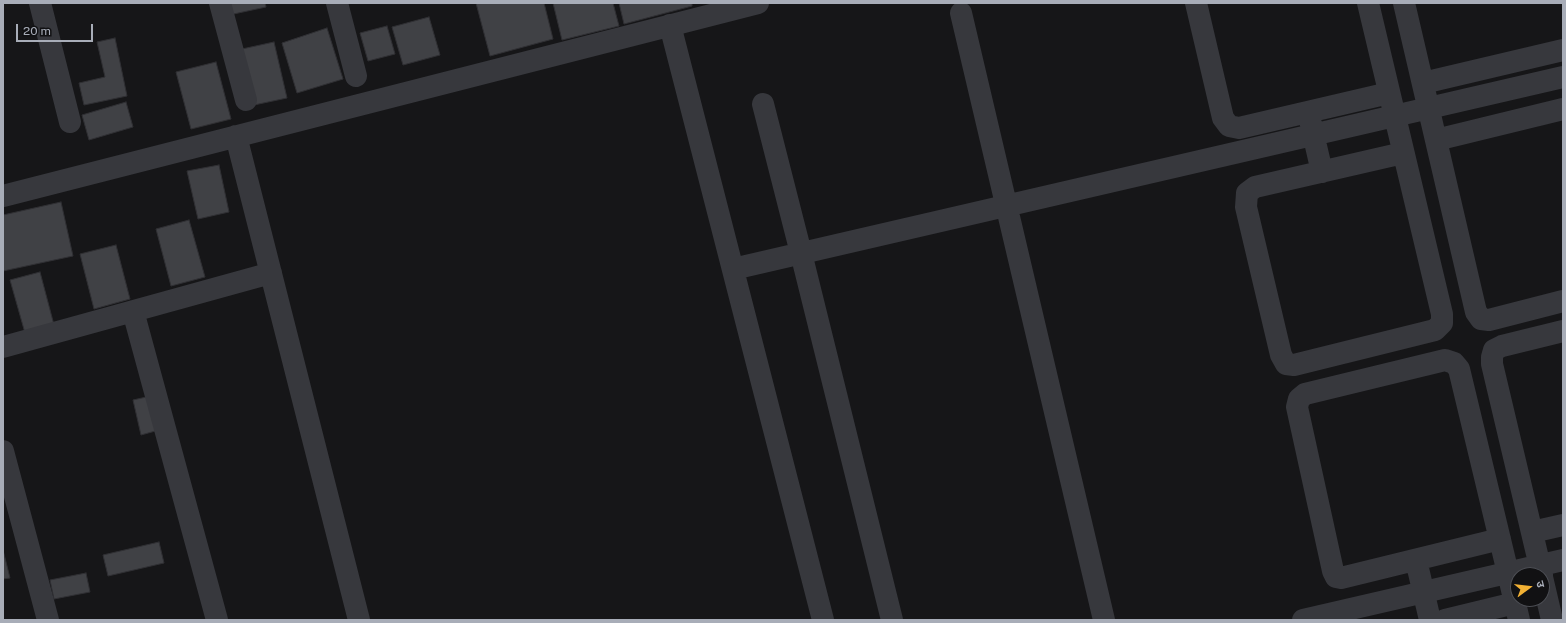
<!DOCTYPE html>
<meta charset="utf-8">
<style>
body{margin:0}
#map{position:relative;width:1566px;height:623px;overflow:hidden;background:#161618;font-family:"Public Sans","Noto Sans Devanagari",sans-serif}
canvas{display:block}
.frame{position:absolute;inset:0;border:4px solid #a8adb8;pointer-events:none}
.north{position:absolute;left:1510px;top:567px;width:40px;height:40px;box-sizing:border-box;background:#111113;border:1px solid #4d4f55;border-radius:50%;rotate:75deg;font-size:11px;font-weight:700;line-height:16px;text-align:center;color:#a8adb8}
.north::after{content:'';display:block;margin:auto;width:14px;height:18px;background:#f2b134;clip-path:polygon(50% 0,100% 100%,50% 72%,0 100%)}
.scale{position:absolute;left:16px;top:24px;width:77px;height:18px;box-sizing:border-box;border:2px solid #a8adb8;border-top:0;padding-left:5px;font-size:12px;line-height:14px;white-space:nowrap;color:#a8adb8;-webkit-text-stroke:3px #111113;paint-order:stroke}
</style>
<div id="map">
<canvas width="1566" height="623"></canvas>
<div class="frame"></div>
<div class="north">उ</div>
<div class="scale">20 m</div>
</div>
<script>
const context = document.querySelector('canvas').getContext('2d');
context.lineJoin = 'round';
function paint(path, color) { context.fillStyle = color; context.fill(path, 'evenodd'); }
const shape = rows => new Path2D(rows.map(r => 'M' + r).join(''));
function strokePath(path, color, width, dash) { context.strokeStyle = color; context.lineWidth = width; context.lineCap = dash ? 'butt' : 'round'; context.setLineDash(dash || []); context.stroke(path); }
const building = shape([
 [226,3,265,3,266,7,229,15,226,3],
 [476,3,544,3,553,39,490,56,476,3],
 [553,3,613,3,619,26,562,40,553,3],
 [619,3,692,3,692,6,624,24,619,3],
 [429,17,440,55,403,65,392,27,429,17],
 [387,26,395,54,368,61,360,33,387,26],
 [327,28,343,79,297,93,282,43,327,28],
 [115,38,127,96,84,105,79,83,105,77,97,42,115,38],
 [274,42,287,98,254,105,242,49,274,42],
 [216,62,231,119,191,129,176,72,216,62],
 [126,102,133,127,89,140,82,115,126,102],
 [219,165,229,212,198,219,187,171,219,165],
 [61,202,73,256,3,271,3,215,61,202],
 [189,220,205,277,171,286,156,229,189,220],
 [116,245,130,299,94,309,80,254,116,245],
 [40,272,54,325,25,333,10,280,40,272],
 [151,396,159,430,141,435,133,400,151,396],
 [159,542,164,563,108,576,103,555,159,542],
 [3,550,10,578,3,579,3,550],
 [86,573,90,592,54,599,50,580,86,573]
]);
const minor = shape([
 [40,3,70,122],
 [220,3,246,100],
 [337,3,356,76],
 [1196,3,1223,118,1229,126,1239,128,1389,93],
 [1368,3,1442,314,1442,323,1435,330,1294,365,1286,364,1281,355,1246,207,1247,193,1255,187,1403,153],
 [1404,3,1476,312,1481,319,1489,320,1563,301],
 [961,13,1104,620],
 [670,25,823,620],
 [1423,83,1563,50],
 [763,104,801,253,892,620],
 [1310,120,1322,172],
 [236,136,359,620],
 [1436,140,1563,109],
 [3,196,758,3],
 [733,269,1563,77],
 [133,311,217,620],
 [3,347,271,273],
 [3,451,48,620],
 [1532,532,1563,525],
 [1500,539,1341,578,1336,577,1333,571,1297,407,1299,399,1305,394,1445,360,1454,363,1459,369,1508,573,1519,620],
 [1416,560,1430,620],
 [1542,575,1492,364,1492,357,1494,350,1502,346,1563,331],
 [1542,577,1552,620],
 [1303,620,1563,560],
 [1445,620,1515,603]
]);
paint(building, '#404145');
strokePath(building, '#303034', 1);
strokePath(minor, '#37383d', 22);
</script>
